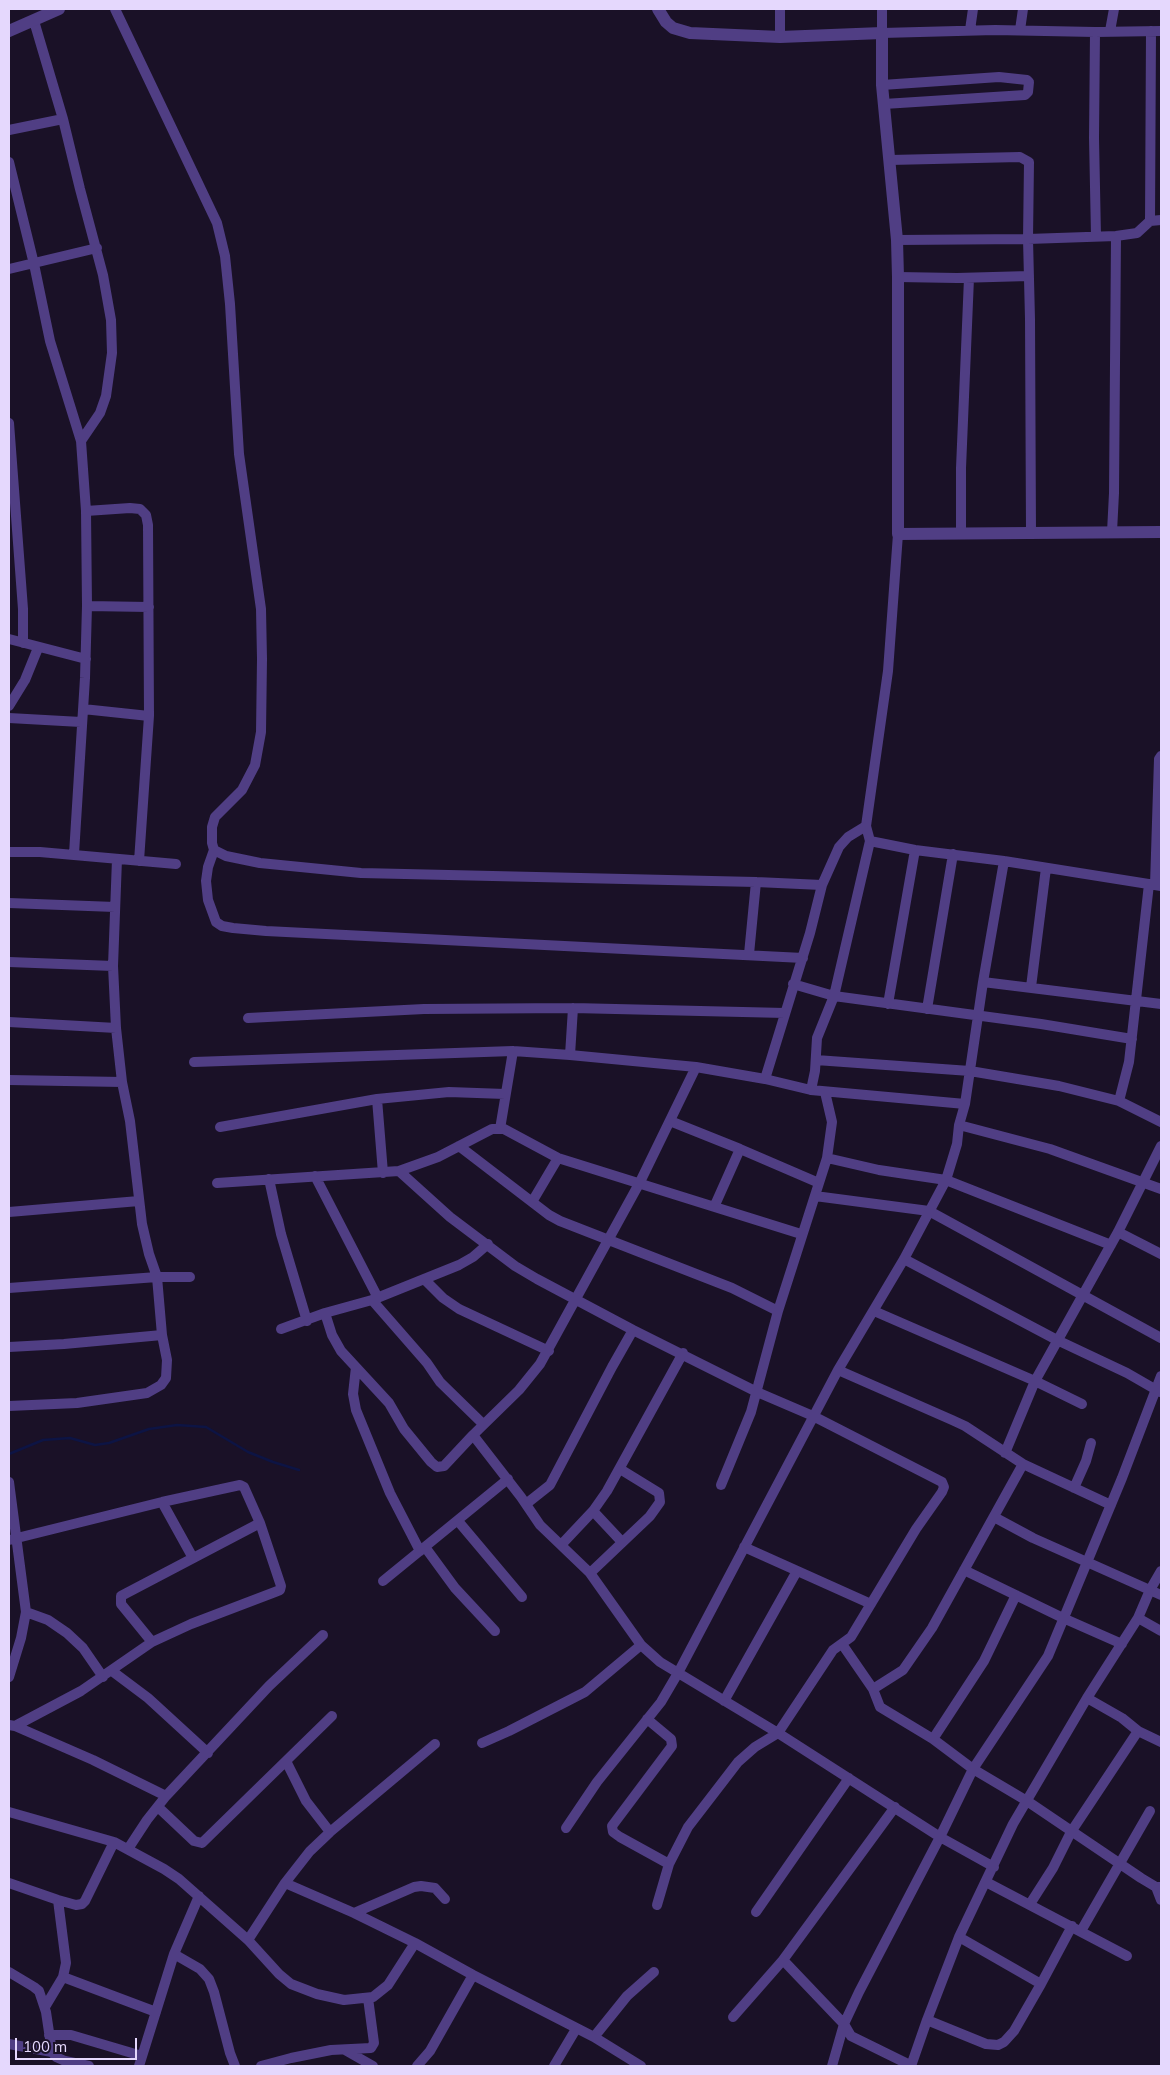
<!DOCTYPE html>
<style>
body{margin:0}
#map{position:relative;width:1170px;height:2075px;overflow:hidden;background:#1a1127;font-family:Mulish,sans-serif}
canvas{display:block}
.frame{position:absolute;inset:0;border:10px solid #e5d8fd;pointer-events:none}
.scale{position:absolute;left:15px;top:2038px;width:122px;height:22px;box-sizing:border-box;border:2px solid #e5d8fd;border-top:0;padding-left:6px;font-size:15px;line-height:18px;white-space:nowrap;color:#e5d8fd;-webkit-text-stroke:4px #1a1127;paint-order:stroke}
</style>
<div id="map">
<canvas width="1170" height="2075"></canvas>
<div class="frame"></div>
<div class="scale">100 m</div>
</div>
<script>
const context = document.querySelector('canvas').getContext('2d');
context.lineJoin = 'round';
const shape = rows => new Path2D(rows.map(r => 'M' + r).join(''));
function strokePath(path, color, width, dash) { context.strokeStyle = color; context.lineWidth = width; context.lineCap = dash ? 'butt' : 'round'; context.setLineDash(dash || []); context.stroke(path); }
const stream = shape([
 [9,1454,43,1440,70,1438,95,1445,109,1443,149,1429,177,1425,206,1427,248,1452,273,1462,299,1470]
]);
const minor = shape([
 [115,9,217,223,225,256,230,304,239,454,261,609,262,659,261,732,255,765,242,790,215,817,212,827,212,843,214,850,208,867,206,881,208,900,216,922,222,926,233,928,266,931,803,958],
 [882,9,882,33,995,30,1095,32,1161,31],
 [34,21,63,119,80,189,103,275,111,320,112,353,106,396,100,413,81,441],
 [970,30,973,9],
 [1020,30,1023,9],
 [1110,31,1114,9],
 [1095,32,1094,138,1096,236],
 [780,37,780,9],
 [882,85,999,77,1027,80,1029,82,1028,92,1025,95,884,104],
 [9,130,63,119],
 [890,160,1020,157,1029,162,1028,239,1030,319,1031,533],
 [9,162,34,264,50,341,81,441,86,511,87,606,85,678,74,854],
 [1150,221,1151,31],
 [897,240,1028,239,1116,236,1137,233,1150,221,1161,220],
 [9,269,97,248],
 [898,277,957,278,1029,276],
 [9,423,23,609,23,643],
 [86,511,130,508,140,509,146,515,148,525,149,716,139,861],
 [1112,532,1114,493,1116,236],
 [961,533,961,468,969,278],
 [898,534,888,671,866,826,870,841,915,850,1004,861,1161,886],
 [87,606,149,607],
 [9,639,86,659],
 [9,706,25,680,38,648],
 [83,709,149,716],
 [9,718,81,722],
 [214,850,226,856,260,863,361,873,756,882,822,885],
 [9,852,40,852,176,864],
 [1155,885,1159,759,1161,756],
 [9,903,115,907],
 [749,954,756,882],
 [9,962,113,966],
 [983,982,1161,1004],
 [793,984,834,996,1041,1024,1132,1039],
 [1031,987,1046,868],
 [888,1004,915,850],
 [927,1009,953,854],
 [248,1018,424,1009,573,1008,785,1013],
 [9,1022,116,1028],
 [570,1055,573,1008],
 [816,1060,970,1071,1059,1086,1119,1101,1161,1122],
 [194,1062,513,1051,570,1055,696,1067,765,1079,811,1090,965,1104],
 [696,1067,640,1182,540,1364,519,1390,473,1435,521,1497,540,1525,590,1573,641,1645,660,1662,778,1733,940,1837,994,1867],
 [765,1079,810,933,822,885,839,847,848,837,866,826],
 [9,1080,122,1082],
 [811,1090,815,1071,817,1038,834,996,870,841],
 [377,1099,383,1173],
 [1119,1101,1129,1062,1149,884],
 [670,1121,740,1149,819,1183],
 [959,1125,1050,1149,1161,1189],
 [220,1127,377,1099,449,1092,505,1094],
 [500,1129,513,1051],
 [459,1146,549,1215,560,1221,732,1288,778,1311],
 [827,1158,879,1170,946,1180,1111,1245],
 [399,1171,438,1157,492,1129,504,1129,558,1158,801,1234],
 [315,1176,378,1298],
 [269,1179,281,1234,307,1321],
 [217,1183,399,1171,450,1217,515,1266,537,1279,633,1330,757,1392,813,1416,942,1482,944,1487,942,1492,916,1529,851,1637,833,1650,778,1733,755,1747,738,1762,688,1827,669,1864,657,1905],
 [815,1196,929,1211,1161,1338],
 [532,1202,558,1158],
 [715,1205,740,1149],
 [9,1212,139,1201],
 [1118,1232,1161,1254],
 [904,1259,1057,1340,1127,1373,1160,1392],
 [424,1279,443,1298,459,1309,549,1351],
 [9,1288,157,1277,190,1277],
 [372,1300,427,1363,440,1382,483,1424],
 [874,1311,1035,1381,1082,1404],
 [325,1313,332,1335,341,1351,389,1403,404,1429,431,1462,437,1467,444,1466,473,1435],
 [281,1329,325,1313,372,1300,459,1265,473,1257,488,1244],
 [9,1347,64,1344,162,1335],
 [356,1367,353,1394,356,1410,390,1493,420,1551],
 [838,1370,952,1420,965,1426,1023,1464,1111,1505],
 [9,1406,77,1403,147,1393,161,1385,166,1378,167,1360,162,1335,157,1277,149,1254,142,1224,130,1121,122,1082,116,1028,113,966,117,859],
 [1005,1453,1035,1381,1118,1232,1161,1146],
 [9,1482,26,1612,21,1638,9,1677],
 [721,1485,751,1412,778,1311,827,1158,832,1122,825,1092],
 [1074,1488,1086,1461,1091,1443],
 [162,1502,193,1558],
 [526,1504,550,1485,612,1367,633,1330],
 [593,1511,622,1542],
 [994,1517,1033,1538,1161,1595],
 [458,1521,522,1597],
 [9,1540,162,1502,240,1485,244,1487,260,1523,281,1586,280,1590,275,1592,191,1624,152,1642,81,1691,15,1726,9,1725],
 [561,1545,593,1511,607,1491,683,1353],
 [425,1547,455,1588,495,1631],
 [744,1547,871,1604],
 [964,1570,1063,1618,1122,1644],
 [590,1573,650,1516,660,1502,659,1493,620,1469],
 [383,1581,508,1479],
 [1016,1595,984,1661,933,1739,973,1769,1027,1801,1141,1878,1156,1887,1161,1887],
 [26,1612,48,1620,67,1633,83,1648,103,1677],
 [1138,1618,1161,1631],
 [152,1642,121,1604,121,1596,260,1523],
 [842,1644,873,1689,903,1670,932,1628,1023,1464],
 [112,1671,148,1698,208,1753],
 [873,1689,880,1707,933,1739],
 [1087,1698,1122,1718,1138,1731,1161,1742],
 [724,1701,797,1571],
 [647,1719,671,1739,672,1746,612,1826,613,1832,620,1837,669,1864],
 [15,1726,93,1760,166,1796],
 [482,1743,509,1731,585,1692,641,1645],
 [286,1761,306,1801,330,1832],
 [158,1807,194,1841,202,1843,332,1716],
 [9,1812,114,1842,164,1869,179,1879,248,1940,279,1974,291,1984,317,1994,344,2000,373,1997,388,1985,415,1943],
 [566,1828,597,1782,661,1702,678,1673,838,1370,904,1259,946,1180,957,1144,959,1125,965,1104,983,982,1004,861],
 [128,1849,147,1820,166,1796,269,1686,323,1635],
 [986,1882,1127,1956],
 [9,1883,58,1900,76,1905,82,1904,85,1901,114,1842],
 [285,1883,310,1851,330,1832,435,1744],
 [1156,1887,1161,1900],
 [1030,1904,1053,1868,1071,1832,1138,1731],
 [756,1912,849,1778],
 [354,1913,414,1887,421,1886,435,1888,445,1899],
 [1081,1931,1150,1811],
 [959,1937,1041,1984],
 [248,1940,285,1883,354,1913,415,1943,473,1975,594,2037,641,2066],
 [174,1954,200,1969,209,1979,214,1992,230,2053,235,2066],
 [783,1960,844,2024,851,2036,912,2066],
 [9,1972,34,1987,39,1991,46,2012,52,2052,56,2057,65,2061,89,2066],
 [63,1977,156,2012],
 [45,2007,63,1977,66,1963,58,1900],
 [733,2017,783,1960,895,1807],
 [927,2020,986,2044,998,2045,1004,2042,1014,2031,1041,1984,1072,1926],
 [49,2035,71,2035,142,2056],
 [594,2037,627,1996,654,1972],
 [9,2044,52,2052],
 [345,2050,373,2066],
 [139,2066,174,1954,199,1896],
 [261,2066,291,2058,331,2050,371,2048,374,2043,368,1998],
 [417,2066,430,2051,473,1975],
 [554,2066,576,2029],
 [832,2066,844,2024,859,1992,940,1837,973,1769,1048,1656,1122,1478,1161,1376],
 [911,2066,927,2020,959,1937,1013,1824,1087,1698,1138,1618,1150,1590,1161,1571]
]);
const tertiary = shape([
 [658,9,666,22,673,28,690,33,780,37,882,33,882,85,897,240,898,277,898,534,1161,532],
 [9,31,59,9]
]);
strokePath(stream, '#0d1444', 2.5);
strokePath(minor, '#503e84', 10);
strokePath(tertiary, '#503e84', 12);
</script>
